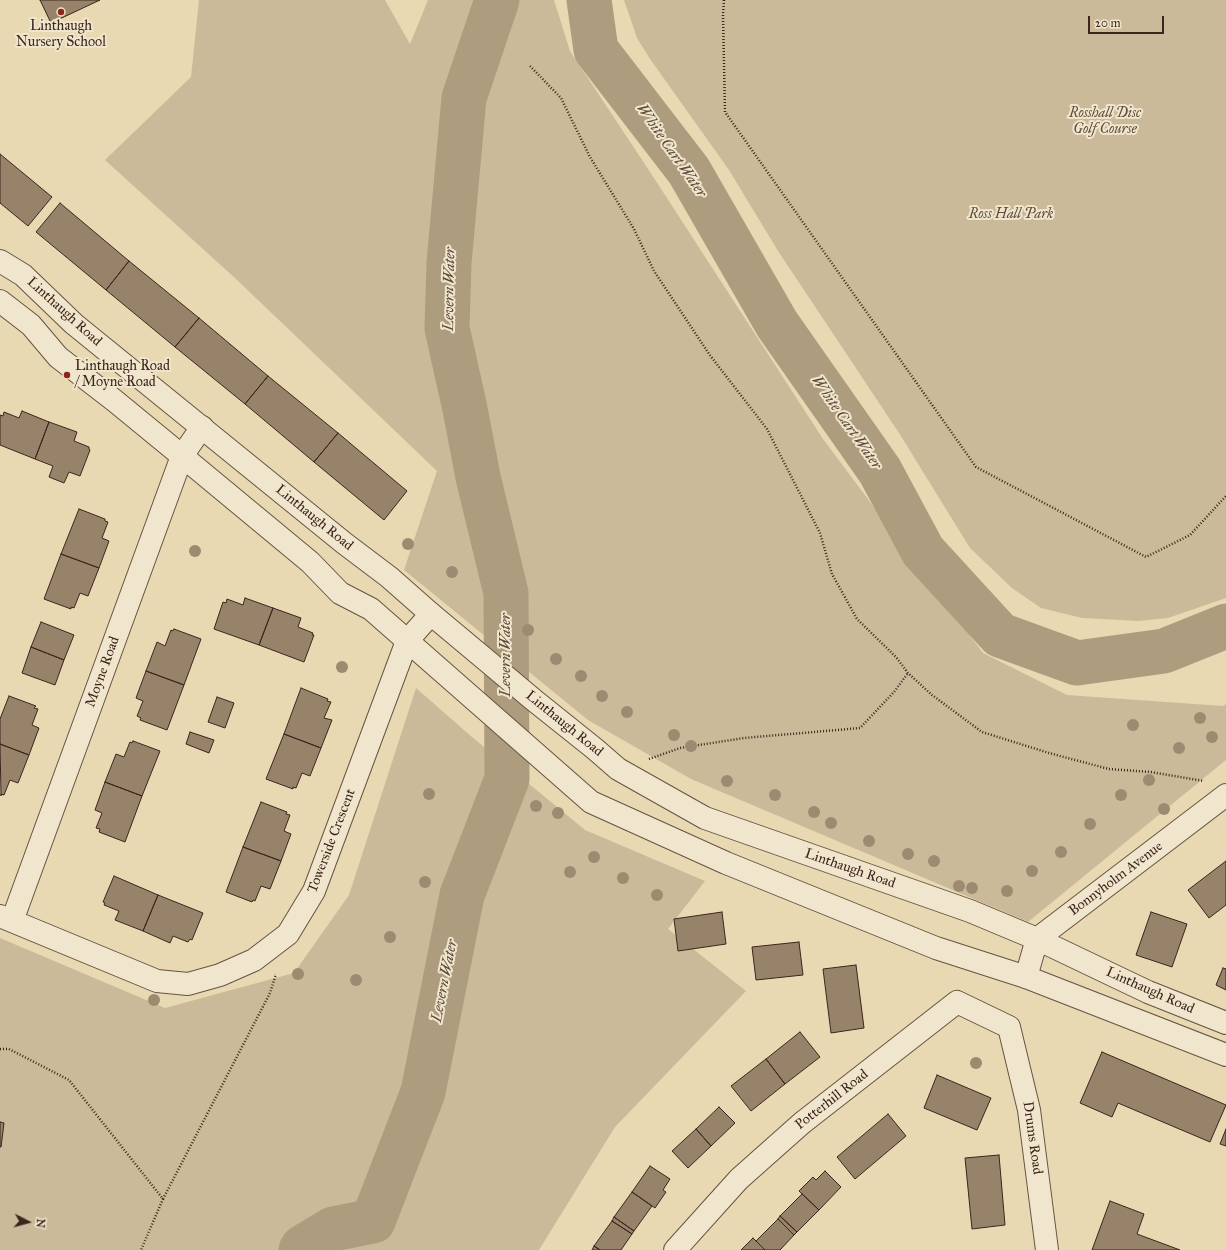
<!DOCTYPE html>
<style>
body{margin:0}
#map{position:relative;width:1226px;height:1250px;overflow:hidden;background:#e8d9b2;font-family:"IM FELL Great Primer",serif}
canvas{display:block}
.north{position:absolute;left:8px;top:1202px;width:40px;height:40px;-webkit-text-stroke:3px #f0e6cd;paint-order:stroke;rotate:96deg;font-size:11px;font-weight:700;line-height:16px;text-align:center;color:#3d251d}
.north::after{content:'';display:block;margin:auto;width:14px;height:18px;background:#3d251d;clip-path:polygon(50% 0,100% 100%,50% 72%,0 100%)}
.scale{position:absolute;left:1088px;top:16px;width:76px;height:18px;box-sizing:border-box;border:2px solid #3d251d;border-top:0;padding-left:5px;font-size:12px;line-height:14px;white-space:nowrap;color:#3d251d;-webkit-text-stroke:3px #f0e6cd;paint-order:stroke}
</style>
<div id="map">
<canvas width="1226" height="1250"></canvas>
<div class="north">N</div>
<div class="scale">20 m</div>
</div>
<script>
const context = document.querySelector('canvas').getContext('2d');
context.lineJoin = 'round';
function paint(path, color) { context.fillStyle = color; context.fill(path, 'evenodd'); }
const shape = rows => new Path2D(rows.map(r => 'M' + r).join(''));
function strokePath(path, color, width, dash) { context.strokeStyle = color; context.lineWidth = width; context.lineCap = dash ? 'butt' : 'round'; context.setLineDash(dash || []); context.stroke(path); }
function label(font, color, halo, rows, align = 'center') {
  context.font = font + ' "IM FELL Great Primer",serif'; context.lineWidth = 4; context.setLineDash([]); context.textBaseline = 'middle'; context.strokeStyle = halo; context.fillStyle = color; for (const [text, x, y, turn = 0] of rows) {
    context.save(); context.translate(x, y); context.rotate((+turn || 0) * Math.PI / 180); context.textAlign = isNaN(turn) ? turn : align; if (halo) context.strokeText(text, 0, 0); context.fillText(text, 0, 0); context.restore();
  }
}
const green = shape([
 [199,0,385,0,410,44,428,0,554,0,570,51,654,178,823,439,983,653,1067,695,1223,706,1226,704,1226,760,1028,922,691,779,588,720,404,570,437,471,236,279,105,160,191,77],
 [624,0,1226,0,1226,598,1168,618,1139,621,1082,618,1041,608,1012,588,970,548,899,433,778,251,729,170,650,59,637,38],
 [416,688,472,737,585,830,705,881,668,929,746,991,615,1127,539,1250,0,1250,0,938,165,1008,294,973,349,895]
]);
const river = shape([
 [589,0,596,50,689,171,777,324,880,471,923,551,1000,635,1077,663,1164,651,1226,626],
 [301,1250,303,1247,333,1229,373,1221,423,1092,462,895,507,779,506,593,478,477,465,409,447,328,449,263,464,98,497,0]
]);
const building = shape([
 [40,0,100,0,51,23,40,0],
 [0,154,52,197,28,226,0,203,0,154],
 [60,203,129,261,106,290,36,232,60,203],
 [129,261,199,318,175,347,106,290,129,261],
 [199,318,268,376,245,404,175,347,199,318],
 [268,376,338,433,314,462,245,404,268,376],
 [22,411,49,422,35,459,0,445,0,415,3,416,4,412,19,418,22,411],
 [49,422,77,432,74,441,89,447,89,449,90,450,80,476,69,472,64,483,49,477,53,466,35,459,49,422],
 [338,433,407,491,384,520,314,462,338,433],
 [79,509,105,519,105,521,108,522,102,538,109,541,99,568,61,554,79,509],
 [61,554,99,568,88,596,80,593,74,608,71,607,71,609,44,599,61,554],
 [245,598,273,608,259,645,214,629,223,602,226,603,227,599,243,605,245,598],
 [273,608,301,618,298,627,313,633,312,635,314,635,304,662,259,645,273,608],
 [41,622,74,635,64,660,31,647,41,622],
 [174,629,201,639,184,685,146,671,157,642,165,646,171,630,173,631,174,629],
 [31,647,64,660,55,685,22,673,31,647],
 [146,671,184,685,167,730,140,720,141,718,137,716,143,701,136,698,146,671],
 [301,688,328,699,327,701,331,702,324,718,332,720,321,748,284,734,301,688],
 [9,696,36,706,34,708,38,709,32,725,39,728,29,755,0,744,0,719,9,696],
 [217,697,234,703,225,728,208,722,217,697],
 [190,732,214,740,209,753,186,744,190,732],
 [284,734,321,748,310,776,302,773,296,788,293,787,293,789,266,779,284,734],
 [133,741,160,751,142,796,105,782,116,754,124,757,130,742,132,743,133,741],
 [0,744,29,755,18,783,10,780,4,795,1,794,1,796,0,744],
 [105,782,142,796,125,842,99,832,100,829,96,828,102,813,95,810,105,782],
 [261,802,287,812,286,814,290,815,284,831,291,834,281,861,243,847,261,802],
 [243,847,281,861,270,889,261,886,255,901,253,900,252,902,226,892,243,847],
 [1226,861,1226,905,1209,918,1188,890,1226,861],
 [114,876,158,895,143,931,115,920,119,911,104,905,105,903,103,902,114,876],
 [158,895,203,913,192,940,190,939,188,942,173,936,170,943,143,931,158,895],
 [722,912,726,944,678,951,674,919,722,912],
 [1151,912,1187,924,1172,967,1136,955,1151,912],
 [799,942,803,975,756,980,752,947,799,942],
 [856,965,864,1028,831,1033,823,969,856,965],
 [1223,968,1226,969,1226,990,1216,985,1223,968],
 [800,1032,820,1057,785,1084,766,1059,800,1032],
 [1102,1052,1226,1105,1210,1142,1118,1103,1112,1117,1080,1103,1102,1052],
 [766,1059,785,1084,751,1111,731,1086,766,1059],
 [937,1075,991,1098,977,1130,924,1108,937,1075],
 [719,1107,735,1123,711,1146,696,1129,719,1107],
 [888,1114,906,1136,855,1179,837,1157,888,1114],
 [0,1122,4,1123,1,1147,0,1147,0,1122],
 [696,1129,711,1146,688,1168,672,1151,696,1129],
 [1226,1129,1226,1146,1220,1144,1226,1129],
 [999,1155,1005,1225,972,1229,965,1158,999,1155],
 [650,1166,670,1179,663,1190,666,1192,655,1208,632,1192,650,1166],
 [825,1171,841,1187,819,1210,799,1191,813,1177,816,1180,825,1171],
 [632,1192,652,1206,634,1231,614,1217,632,1192],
 [802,1194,819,1210,797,1232,780,1216,802,1194],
 [1110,1201,1144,1214,1137,1234,1180,1250,1092,1250,1110,1201],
 [780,1216,797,1232,794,1235,778,1219,780,1216],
 [614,1217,634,1231,632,1234,612,1221,614,1217],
 [778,1219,794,1235,780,1250,765,1250,756,1241,778,1219],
 [612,1221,632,1234,621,1250,600,1250,594,1246,612,1221],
 [753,1238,765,1250,741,1250,753,1238],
 [594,1246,600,1250,592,1250,594,1246]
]);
const path = shape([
 [724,0,723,15,725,112,976,467,1146,557,1190,535,1226,496],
 [530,66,561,98,590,157,634,229,654,271,709,354,767,429,820,533,832,574,857,619,896,657,908,673,932,695,982,732,1049,753,1109,769,1151,772,1204,781],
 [649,759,680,748,744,738,860,728,894,692,908,673],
 [0,1049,9,1049,69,1080,163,1199,141,1250],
 [163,1199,270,993,276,974]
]);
const minor = shape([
 [0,916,157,981,188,984,220,975,254,960,288,934,314,891,407,641,431,614],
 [12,921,182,456,202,427],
 [1026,977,1037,939,1226,795],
 [675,1250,739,1179,802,1123,957,1002,1009,1027,1029,1110,1047,1250]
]);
const tertiary = shape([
 [0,261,23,275,74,324,344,543,389,577,431,614,535,701,595,749,618,769,705,818,970,911,1037,939,1148,992,1226,1023],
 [0,301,31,325,58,357,115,401,182,456,310,562,340,593,371,609,591,802,726,863,936,948,1026,977,1226,1055]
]);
const trees = [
 [408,544],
 [195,551],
 [452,572],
 [528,630],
 [556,659],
 [342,667],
 [581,676],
 [602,696],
 [627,712],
 [1200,718],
 [1133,725],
 [674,735],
 [1212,737],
 [691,746],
 [1179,748],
 [1149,780],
 [727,781],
 [429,794],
 [775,795],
 [1121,795],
 [536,806],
 [1164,809],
 [814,812],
 [558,813],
 [831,823],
 [1090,824],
 [869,841],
 [1061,852],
 [908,854],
 [594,857],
 [934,861],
 [1032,871],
 [570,872],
 [623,878],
 [425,882],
 [959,886],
 [972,888],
 [1007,891],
 [657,895],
 [390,937],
 [298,974],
 [356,980],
 [154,1000],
 [976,1063]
];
const markers = [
 [61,12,4,"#8f2418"],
 [67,375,4,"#8f2418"]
];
const poiNames = [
 ["Linthaugh",61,27],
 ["Nursery School",61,43],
 ["Linthaugh Road",75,367,"left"],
 ["/ Moyne Road",75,383,"left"]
];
const parkNames = [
 ["Rosshall Disc",1105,114],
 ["Golf Course",1105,130],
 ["Ross Hall Park",1011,215]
];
const streetNames = [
 ["Linthaugh Road",64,312,42],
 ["Linthaugh Road",314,518,39],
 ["Moyne Road",103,672,-70],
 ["Linthaugh Road",564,724,39],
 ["Towerside Crescent",332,841,-69],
 ["Linthaugh Road",850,869,19],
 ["Bonnyholm Avenue",1116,879,-37],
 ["Linthaugh Road",1150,991,24],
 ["Potterhill Road",832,1100,-38],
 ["Drums Road",1032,1138,82]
];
const waterNames = [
 ["White Cart Water",671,151,55],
 ["Levern Water",450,289,-89],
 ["White Cart Water",846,423,55],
 ["Levern Water",506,655,-90],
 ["Levern Water",445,981,-79]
];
paint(green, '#cbba99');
strokePath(river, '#ae9c7f', 45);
paint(building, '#96836a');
strokePath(building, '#3d251d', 1);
strokePath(minor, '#685242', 24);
strokePath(tertiary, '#685242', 24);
strokePath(path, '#3d251d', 2.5, [1, 2]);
strokePath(minor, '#f0e6cd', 22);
strokePath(tertiary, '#f0e6cd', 22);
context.fillStyle = '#9d8a71';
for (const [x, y] of trees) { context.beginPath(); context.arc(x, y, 6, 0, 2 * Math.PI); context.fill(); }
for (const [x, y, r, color] of markers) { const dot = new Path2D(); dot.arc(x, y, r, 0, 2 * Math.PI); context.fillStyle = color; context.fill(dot); strokePath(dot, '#f0e6cd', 1.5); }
label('14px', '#3d251d', '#f0e6cd', poiNames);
label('italic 14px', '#604a3c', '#f0e6cd', parkNames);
label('14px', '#3d251d', '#f0e6cd', streetNames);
label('italic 15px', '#5f493a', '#f0e6cd', waterNames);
</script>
